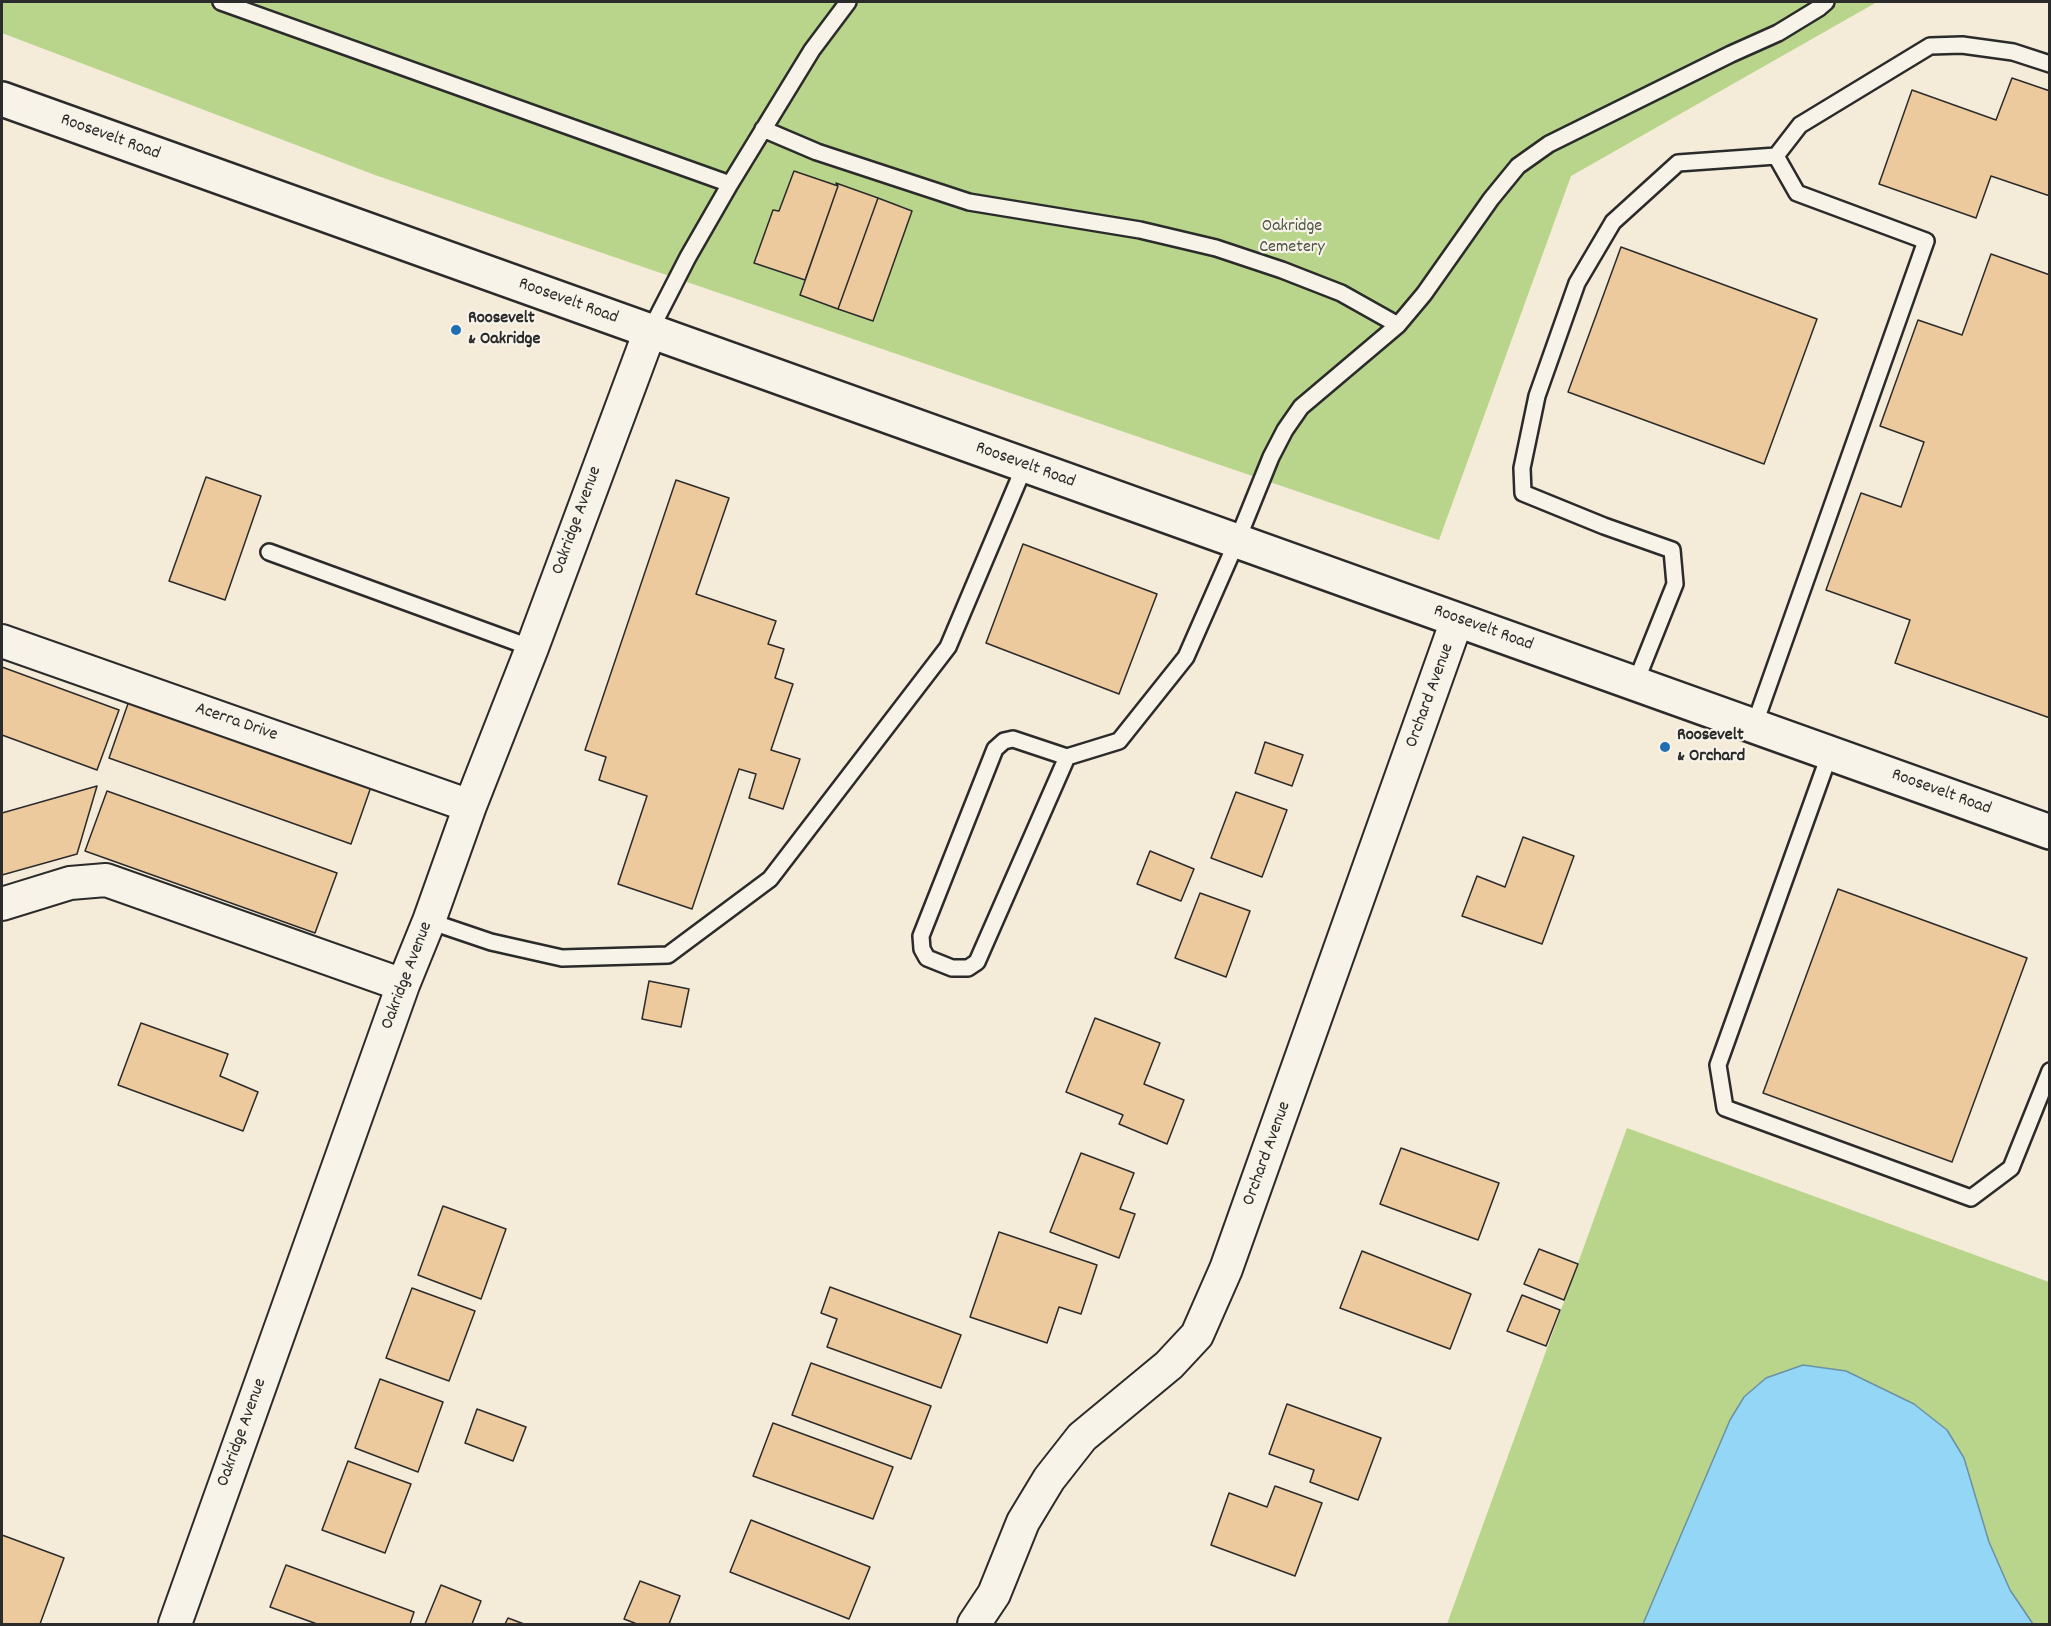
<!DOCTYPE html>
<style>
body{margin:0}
#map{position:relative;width:2051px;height:1626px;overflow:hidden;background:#f5ebd9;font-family:Dekko,sans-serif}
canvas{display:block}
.frame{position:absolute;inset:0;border:3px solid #2b2b2b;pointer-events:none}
</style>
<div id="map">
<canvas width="2051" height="1626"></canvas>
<div class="frame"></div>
</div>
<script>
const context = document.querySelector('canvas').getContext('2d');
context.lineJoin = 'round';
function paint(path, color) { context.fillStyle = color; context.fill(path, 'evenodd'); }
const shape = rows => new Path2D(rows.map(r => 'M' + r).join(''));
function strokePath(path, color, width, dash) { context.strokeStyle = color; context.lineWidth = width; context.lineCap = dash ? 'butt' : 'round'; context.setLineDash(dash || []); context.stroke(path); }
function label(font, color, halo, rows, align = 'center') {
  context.font = font + ' Dekko,sans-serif'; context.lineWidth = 4.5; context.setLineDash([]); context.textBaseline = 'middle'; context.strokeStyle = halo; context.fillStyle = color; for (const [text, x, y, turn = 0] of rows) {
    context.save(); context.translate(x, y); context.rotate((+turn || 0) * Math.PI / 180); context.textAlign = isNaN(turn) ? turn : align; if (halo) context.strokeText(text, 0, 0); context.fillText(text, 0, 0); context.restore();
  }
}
const green = shape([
 [2,2,1877,2,1571,176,1439,540,375,175,2,33],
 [1627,1128,2049,1282,2049,1624,1447,1624]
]);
const water = shape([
 [1803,1365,1846,1371,1914,1404,1947,1430,1964,1458,1989,1542,2010,1590,2033,1624,1643,1624,1730,1420,1744,1397,1766,1378,1803,1365]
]);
const building = shape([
 [2012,78,2050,91,2050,196,1991,176,1976,218,1879,184,1912,90,1996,120,2012,78],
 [794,171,838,186,805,280,754,263,773,210,779,211,794,171],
 [836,183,878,198,838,309,800,295,838,186,836,183],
 [878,198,912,211,873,321,838,309,878,198],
 [1621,247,1817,319,1764,464,1568,392,1621,247],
 [1991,254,2050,275,2050,718,1895,663,1910,620,1826,590,1861,493,1901,507,1924,442,1880,426,1918,320,1962,335,1991,254],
 [206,477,261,496,225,600,169,581,206,477],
 [676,480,729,498,696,594,776,621,768,644,784,649,775,678,793,684,771,750,800,759,783,809,749,798,756,774,739,769,692,909,618,884,647,796,599,780,606,757,585,750,676,480],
 [1023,544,1157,594,1119,694,986,643,1023,544],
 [2,667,119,710,97,770,2,735,2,667],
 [130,698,372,784,351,844,109,758,130,698],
 [1265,742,1303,755,1292,786,1255,773,1265,742],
 [97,786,77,854,2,875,2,813,97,786],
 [107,791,337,873,315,933,85,851,107,791],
 [1236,792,1287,810,1262,877,1211,858,1236,792],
 [1523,837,1574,856,1542,944,1462,916,1477,876,1505,887,1523,837],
 [1150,851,1194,869,1181,901,1137,884,1150,851],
 [1838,889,2027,958,1952,1162,1763,1093,1838,889],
 [1200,893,1250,911,1226,977,1175,958,1200,893],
 [649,981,689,989,681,1027,642,1019,649,981],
 [1095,1018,1160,1043,1144,1084,1184,1100,1167,1144,1119,1124,1123,1115,1066,1092,1095,1018],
 [141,1023,228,1054,220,1076,258,1092,243,1131,118,1085,141,1023],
 [1401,1148,1499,1183,1478,1240,1380,1204,1401,1148],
 [1081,1153,1134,1173,1120,1209,1135,1214,1119,1258,1050,1232,1081,1153],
 [443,1206,506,1229,481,1299,418,1275,443,1206],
 [999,1232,1097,1265,1081,1314,1059,1307,1047,1343,970,1317,999,1232],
 [1539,1249,1578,1264,1564,1300,1524,1284,1539,1249],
 [1362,1251,1471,1294,1450,1349,1340,1308,1362,1251],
 [830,1287,961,1335,941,1388,827,1347,837,1319,821,1313,830,1287],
 [412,1288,475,1311,449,1381,386,1358,412,1288],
 [1522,1295,1560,1310,1546,1346,1507,1331,1522,1295],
 [811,1363,931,1406,911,1459,792,1415,811,1363],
 [380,1379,443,1402,418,1472,355,1448,380,1379],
 [1287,1404,1381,1438,1358,1500,1310,1482,1314,1470,1269,1454,1287,1404],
 [477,1409,526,1427,513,1461,465,1443,477,1409],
 [773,1423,893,1467,873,1519,753,1476,773,1423],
 [348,1461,411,1484,385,1553,322,1530,348,1461],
 [1275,1486,1322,1503,1295,1576,1211,1545,1229,1493,1267,1507,1275,1486],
 [751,1520,870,1567,849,1619,730,1572,751,1520],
 [2,1535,64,1558,40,1624,2,1624,2,1535],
 [286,1565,414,1612,410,1624,317,1624,270,1607,286,1565],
 [640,1581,680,1596,669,1624,637,1624,624,1619,640,1581],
 [441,1585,481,1601,472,1624,425,1624,441,1585],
 [508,1618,524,1624,505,1624,508,1618]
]);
const lane = shape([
 [221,2,730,184],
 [763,129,817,152,969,202,1140,230,1216,248,1282,270,1341,293,1398,325],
 [650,331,688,257,730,184,812,50,848,2],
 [269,552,532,648],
 [1635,684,1675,584,1672,550,1604,526,1523,493,1522,468,1537,396,1577,283,1613,222,1678,163,1776,156],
 [1754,726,1926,241,1797,193,1776,156,1800,125,1930,46,1962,45,2013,52,2050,64],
 [1830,753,1718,1065,1725,1108,1971,1198,2011,1168,2050,1071],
 [1067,757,977,962,968,968,952,968,927,958,922,949,921,936,995,749,1004,741,1013,739,1067,757,1119,741,1186,657,1237,541,1271,457,1285,430,1301,407,1398,325,1424,294,1491,199,1518,166,1549,144,1731,54,1778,33,1819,8,1826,2],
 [429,921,491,942,562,958,668,955,770,879,948,647,1025,465]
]);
const street = shape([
 [2,641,470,806],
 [2,904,70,883,106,880,403,985],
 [175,1624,403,985,429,921,470,806,532,648,650,331],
 [974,1624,994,1594,1023,1522,1049,1479,1082,1437,1169,1365,1197,1335,1226,1269,1457,620]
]);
const primary = shape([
 [2,99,2050,832]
]);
const markers = [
 [456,330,6,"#1f6fb2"],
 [1665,747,6,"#1f6fb2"]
];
const streetNames = [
 ["Roosevelt Road",110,138,20],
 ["Roosevelt Road",568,302,20],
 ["Roosevelt Road",1025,466,20],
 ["Oakridge Avenue",578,521,-70],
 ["Roosevelt Road",1483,629,20],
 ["Orchard Avenue",1431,696,-70],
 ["Acerra Drive",236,723,19],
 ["Roosevelt Road",1941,793,20],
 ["Oakridge Avenue",408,976,-69],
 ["Orchard Avenue",1268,1154,-70],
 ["Oakridge Avenue",243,1433,-70]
];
const parkNames = [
 ["Oakridge",1292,228],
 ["Cemetery",1292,249]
];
const poiNames = [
 ["Roosevelt",468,320],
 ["& Oakridge",468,341],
 ["Roosevelt",1677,737],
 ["& Orchard",1677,758]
];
paint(green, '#b9d48b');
paint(water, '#94d6f5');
strokePath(water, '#6a92a4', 1.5);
paint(building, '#edc99e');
strokePath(building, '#2b2b2b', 1.5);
strokePath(lane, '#2b2b2b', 20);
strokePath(street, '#2b2b2b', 36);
strokePath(primary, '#2b2b2b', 38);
strokePath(lane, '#f7f3e8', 15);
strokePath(street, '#f7f3e8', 32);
strokePath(primary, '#f7f3e8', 33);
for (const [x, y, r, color] of markers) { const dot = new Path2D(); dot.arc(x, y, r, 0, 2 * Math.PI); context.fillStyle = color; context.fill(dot); strokePath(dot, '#f7f3e8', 2); }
label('18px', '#2b2b2b', '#f7f3e8', streetNames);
label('18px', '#4e5543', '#f7f3e8', parkNames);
label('bold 18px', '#2b2b2b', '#f7f3e8', poiNames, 'left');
</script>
